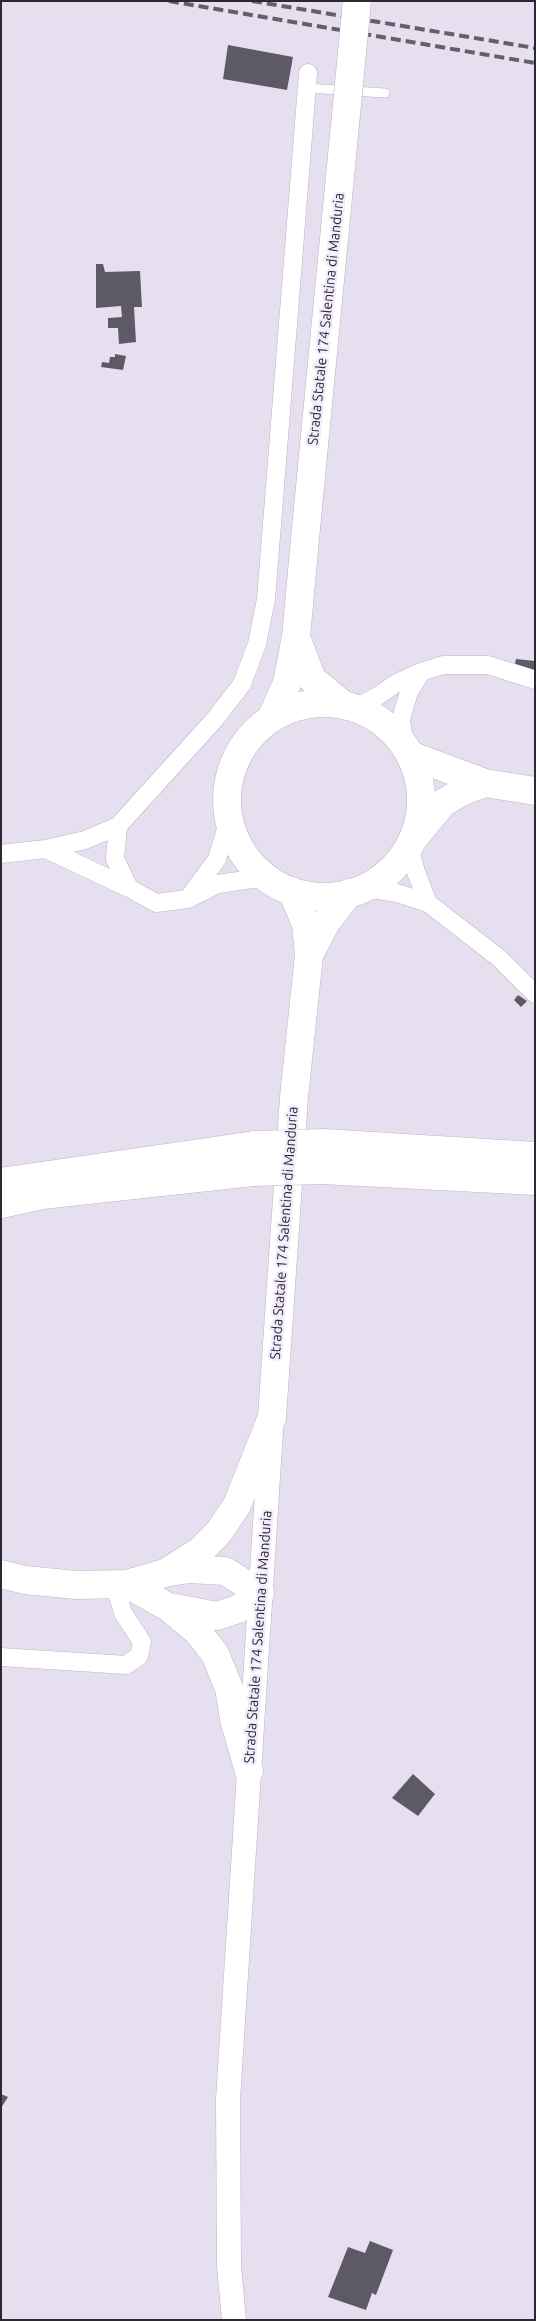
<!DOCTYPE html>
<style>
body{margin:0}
#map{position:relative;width:536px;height:2321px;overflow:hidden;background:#e5dfef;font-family:Ubuntu,sans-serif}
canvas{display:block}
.frame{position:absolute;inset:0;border:2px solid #2b292f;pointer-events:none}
</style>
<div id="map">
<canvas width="536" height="2321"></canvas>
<div class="frame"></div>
</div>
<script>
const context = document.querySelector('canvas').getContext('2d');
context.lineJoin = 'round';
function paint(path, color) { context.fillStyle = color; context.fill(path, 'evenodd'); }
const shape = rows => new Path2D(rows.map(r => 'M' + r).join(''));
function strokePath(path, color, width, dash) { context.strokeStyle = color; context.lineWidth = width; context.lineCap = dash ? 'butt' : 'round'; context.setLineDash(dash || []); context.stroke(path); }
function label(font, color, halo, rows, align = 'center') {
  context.font = font + ' Ubuntu,sans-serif'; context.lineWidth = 5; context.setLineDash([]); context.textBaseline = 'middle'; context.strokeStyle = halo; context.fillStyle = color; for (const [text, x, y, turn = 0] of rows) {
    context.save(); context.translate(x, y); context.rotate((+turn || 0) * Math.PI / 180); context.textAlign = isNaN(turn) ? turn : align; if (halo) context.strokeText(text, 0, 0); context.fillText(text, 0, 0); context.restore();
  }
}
const building = shape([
 [228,45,293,57,287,90,223,79],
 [96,264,103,264,105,272,140,271,142,307,134,307,136,342,119,344,118,328,108,328,108,318,122,317,121,306,96,308],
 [115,354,126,356,123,370,101,367,102,362,109,363,110,357,115,357],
 [516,659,535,661,535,672,514,669],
 [518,995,527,1001,521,1007,514,1000],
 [413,1774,435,1794,418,1816,392,1798],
 [1,2094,8,2097,1,2108],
 [370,2241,393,2250,376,2295,372,2293,366,2310,328,2297,348,2247,365,2253]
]);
const lane = shape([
 [307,88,385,93]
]);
const street = shape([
 [356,708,378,696,395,684,421,672,443,665,488,665,535,680],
 [404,745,401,719,409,692,421,672],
 [409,846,416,872,428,903],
 [46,849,129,888],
 [1,854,46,849,85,840,118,826],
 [266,877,218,884,188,899,156,903,129,888,115,859,118,826,215,719,242,684,257,644,266,599,308,73],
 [365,888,397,893,428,903,499,958,535,994],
 [190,896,217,859,229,820],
 [1,1657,126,1665,139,1656,142,1642,123,1613,115,1585]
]);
const secondary = shape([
 [234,2320,229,2266,228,2099,271,1431]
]);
const primary = shape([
 [296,637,312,679,342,704],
 '227 800a97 97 0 1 1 194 0a97 97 0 1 1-194 0Z',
 [272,717,287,683,296,637,306,528],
 [309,955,327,921,349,893],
 [272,1417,294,1097,309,955,306,924,292,891]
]);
const highway = shape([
 [410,755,485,783,535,791],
 [413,839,443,803,463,791,485,783],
 [324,1143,535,1156],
 [322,1170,535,1181],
 [1,1182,255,1145],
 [1,1204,42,1195,253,1172],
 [1,1574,25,1580,76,1585,127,1584,165,1573,200,1551,219,1532,237,1505,272,1417],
 [127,1584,168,1607,198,1632,215,1654,229,1688,234,1719,249,1771],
 [170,1607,217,1616,238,1609,260,1593,225,1571,189,1569,170,1572]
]);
const rail = shape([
 [169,1,535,63],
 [252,1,535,48]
]);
const primaryBridge = shape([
 [306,528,357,1]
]);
const highwayBridge = shape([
 [255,1145,324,1143],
 [253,1172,322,1170]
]);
const streetNames = [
 ["Strada Statale 174 Salentina di Manduria",326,319,-84],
 ["Strada Statale 174 Salentina di Manduria",284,1233,-86],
 ["Strada Statale 174 Salentina di Manduria",258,1637,-86]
];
paint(building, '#5e5967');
strokePath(lane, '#bbb5c4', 10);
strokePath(street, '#bbb5c4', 19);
strokePath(secondary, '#bbb5c4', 25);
strokePath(primary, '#bbb5c4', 29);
strokePath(highway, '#bbb5c4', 29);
strokePath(lane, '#fff', 9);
strokePath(street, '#fff', 18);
strokePath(secondary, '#fff', 24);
strokePath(primary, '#fff', 28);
strokePath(highway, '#fff', 28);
strokePath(rail, '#636069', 4, [10, 5]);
strokePath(primaryBridge, '#bbb5c4', 29, []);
strokePath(highwayBridge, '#bbb5c4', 29, []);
strokePath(primaryBridge, '#fff', 28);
strokePath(highwayBridge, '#fff', 28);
label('14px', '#2b292f', '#f2ecfc', streetNames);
</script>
